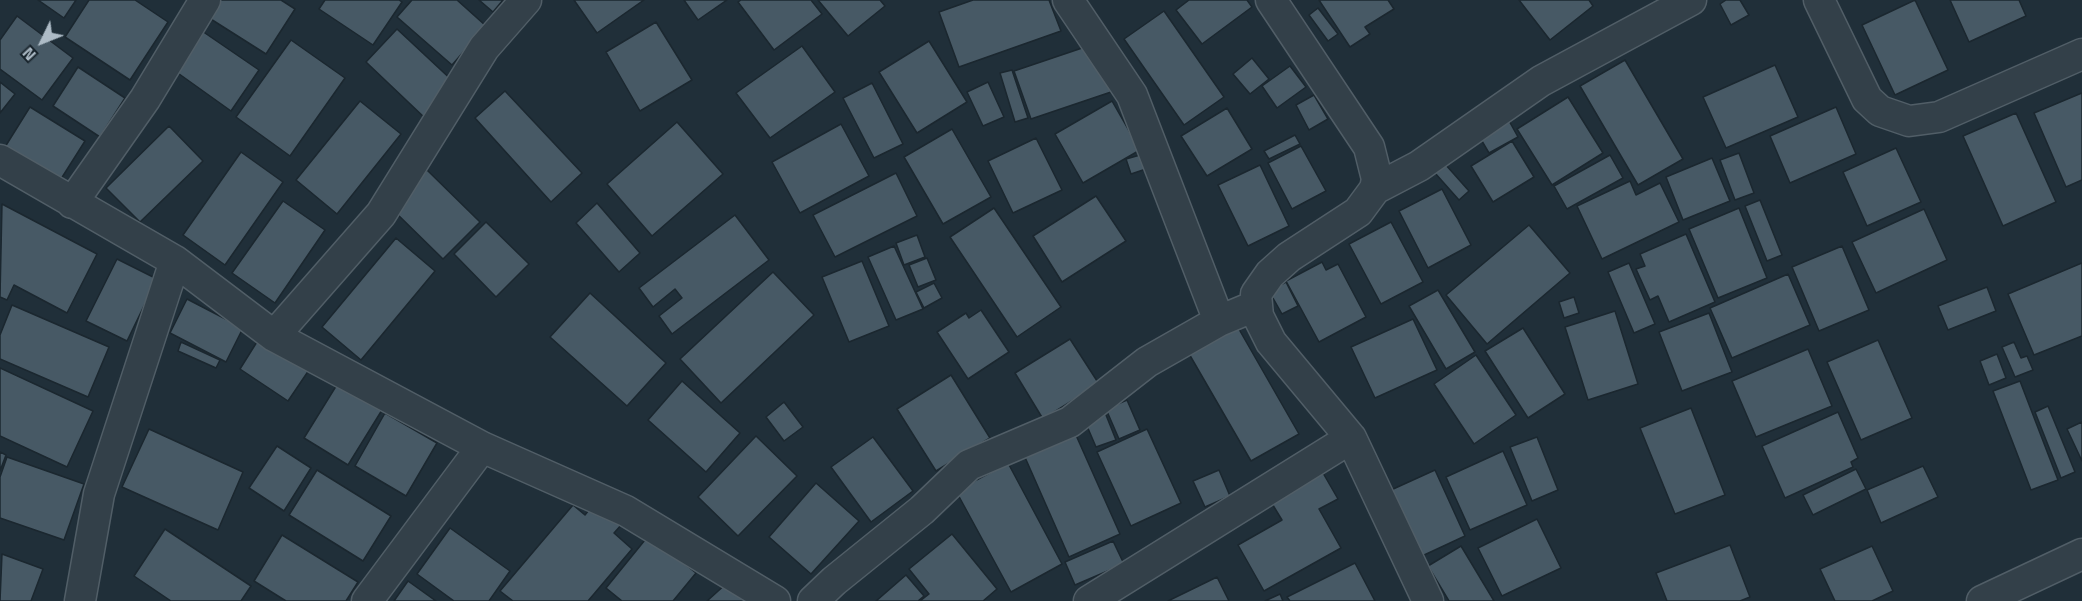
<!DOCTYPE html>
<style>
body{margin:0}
#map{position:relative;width:2082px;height:601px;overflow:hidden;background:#202f39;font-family:"Titillium Web",sans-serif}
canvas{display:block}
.north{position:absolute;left:12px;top:12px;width:60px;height:60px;-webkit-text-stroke:4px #19252d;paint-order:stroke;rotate:227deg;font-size:16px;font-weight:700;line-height:24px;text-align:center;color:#adbbc6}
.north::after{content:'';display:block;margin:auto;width:21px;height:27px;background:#adbbc6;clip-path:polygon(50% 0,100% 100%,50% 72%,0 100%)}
</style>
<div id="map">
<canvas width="2082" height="601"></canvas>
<div class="north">N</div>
</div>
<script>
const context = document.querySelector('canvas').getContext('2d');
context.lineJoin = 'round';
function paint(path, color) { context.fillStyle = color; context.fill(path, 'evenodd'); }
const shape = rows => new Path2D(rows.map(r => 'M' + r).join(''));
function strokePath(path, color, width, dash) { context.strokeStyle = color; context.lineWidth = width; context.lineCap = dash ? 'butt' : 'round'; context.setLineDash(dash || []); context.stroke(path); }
const building = shape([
 [38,0,76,0,64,18,38,0],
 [89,0,135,0,168,22,130,80,65,37,89,0],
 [216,0,281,0,295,9,266,54,206,16,216,0],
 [325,0,399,0,402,2,373,45,319,9,325,0],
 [412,0,457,0,486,26,452,65,397,17,412,0],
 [479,0,503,0,493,12,479,0],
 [574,0,644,0,597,33,574,0],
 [684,0,727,0,698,20,684,0],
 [741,0,811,0,822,14,774,50,738,2,741,0],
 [818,0,880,0,885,6,848,36,818,0],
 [973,0,1049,0,1061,31,959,67,939,12,973,0],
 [1189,0,1247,0,1252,7,1202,44,1176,10,1189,0],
 [1319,0,1388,0,1394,9,1365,27,1370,34,1350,47,1319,0],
 [1519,0,1589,0,1593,6,1550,40,1519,0],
 [1726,0,1740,0,1749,15,1731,25,1720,4,1726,0],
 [1915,0,1948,70,1895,95,1862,25,1915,0],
 [1950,0,2019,0,2026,16,1969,42,1950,0],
 [1318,8,1338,34,1328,41,1309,15,1318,8],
 [1164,11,1224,97,1184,125,1124,39,1164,11],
 [17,16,73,58,42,100,0,69,0,40,17,16],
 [656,22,692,80,640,111,606,52,656,22],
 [397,29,457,85,426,119,366,62,397,29],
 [202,31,259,70,231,111,175,71,202,31],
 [291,40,345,78,290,156,236,117,291,40],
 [929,41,967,102,917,133,879,72,929,41],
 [1094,44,1111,92,1031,119,1014,71,1094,44],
 [802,46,835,92,770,138,736,93,802,46],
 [1252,58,1269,79,1250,94,1233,74,1252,58],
 [1625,60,1683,159,1638,185,1580,86,1625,60],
 [1775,65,1798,117,1726,148,1703,97,1775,65],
 [1290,66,1306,87,1277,108,1262,86,1290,66],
 [78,67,125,98,100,137,53,106,78,67],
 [1012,70,1028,118,1015,122,1000,73,1012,70],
 [0,82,15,94,0,113,0,82],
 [988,82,1004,117,983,126,967,92,988,82],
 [872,83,903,144,874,158,843,98,872,83],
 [505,91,582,173,551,202,475,118,505,91],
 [2082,93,2082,180,2066,187,2034,113,2082,93],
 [1314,95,1328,119,1309,130,1296,105,1314,95],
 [1568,97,1603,153,1552,185,1517,129,1568,97],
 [360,101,401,134,337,214,296,180,360,101],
 [1112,101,1140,150,1083,183,1055,134,1112,101],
 [30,107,85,141,54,190,0,155,30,107],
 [1836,107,1856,154,1790,183,1770,136,1836,107],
 [1227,108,1252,149,1207,176,1181,136,1227,108],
 [2016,113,2056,202,2003,226,1963,136,2016,113],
 [1508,119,1518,137,1489,153,1479,136,1508,119],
 [677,122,723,174,652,236,607,184,677,122],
 [841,124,869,176,800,213,772,162,841,124],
 [169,126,203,161,140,222,106,188,169,126],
 [952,129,991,197,943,224,904,157,952,129],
 [1295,135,1300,144,1269,159,1264,151,1295,135],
 [1036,138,1062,190,1013,213,988,161,1036,138],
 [1512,141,1534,177,1493,202,1471,166,1512,141],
 [1301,146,1326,191,1292,209,1268,163,1301,146],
 [1896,148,1921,202,1867,226,1843,172,1896,148],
 [241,152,283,182,225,265,183,235,241,152],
 [1739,153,1754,193,1735,200,1720,160,1739,153],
 [1140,155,1146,169,1131,174,1126,159,1140,155],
 [1610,155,1623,178,1567,209,1554,186,1610,155],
 [1712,158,1730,201,1683,220,1666,177,1712,158],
 [1445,164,1469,191,1459,200,1435,173,1445,164],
 [1260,165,1289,226,1248,246,1218,185,1260,165],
 [427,170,480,222,443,259,390,207,427,170],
 [896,173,917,216,835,257,813,215,896,173],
 [1630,181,1636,195,1660,183,1679,222,1602,259,1577,206,1630,181],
 [1442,189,1471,245,1428,268,1399,211,1442,189],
 [1096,196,1126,241,1062,282,1033,236,1096,196],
 [1760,200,1782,255,1767,261,1745,206,1760,200],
 [283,201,325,230,275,303,232,273,283,201],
 [597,203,640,253,619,272,576,223,597,203],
 [2,204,97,254,67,313,14,285,7,300,0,297,2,204],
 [994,208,1061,307,1017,337,950,237,994,208],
 [1739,208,1767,278,1718,298,1689,229,1739,208],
 [1924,209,1947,260,1876,293,1852,242,1924,209],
 [735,215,769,260,672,334,659,316,682,298,675,289,653,307,639,288,735,215],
 [486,222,529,264,496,297,454,254,486,222],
 [1391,222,1423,282,1381,304,1349,244,1391,222],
 [1529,225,1570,273,1487,344,1446,295,1529,225],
 [1686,234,1715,302,1669,322,1658,296,1650,300,1636,269,1645,266,1640,254,1686,234],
 [917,235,925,257,904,265,896,243,917,235],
 [396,238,435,271,361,360,322,327,396,238],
 [894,246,923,309,896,320,868,257,894,246],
 [1842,246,1869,310,1819,331,1792,267,1842,246],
 [927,258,936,280,918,287,909,265,927,258],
 [117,259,157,279,127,341,86,321,117,259],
 [862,261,889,326,849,342,822,277,862,261],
 [1322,262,1326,270,1338,264,1366,317,1319,342,1286,281,1322,262],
 [1629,263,1655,324,1634,333,1608,272,1629,263],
 [2082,263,2082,336,2034,355,2008,294,2082,263],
 [773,272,814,315,721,403,680,359,773,272],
 [1788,274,1810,325,1732,358,1710,308,1788,274],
 [1286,282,1298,306,1282,314,1269,291,1286,282],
 [934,283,942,298,924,308,916,292,934,283],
 [1987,287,1996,311,1948,330,1938,306,1987,287],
 [1438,290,1475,352,1446,369,1409,306,1438,290],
 [590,293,666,363,627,406,550,337,590,293],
 [1574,297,1579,313,1564,318,1559,302,1574,297],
 [187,299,243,328,226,362,170,333,187,299],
 [12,305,109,347,88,397,0,359,0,335,12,305],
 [981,310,1009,352,968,379,937,332,966,313,969,318,981,310],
 [1615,311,1638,384,1588,400,1565,327,1615,311],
 [1709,313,1732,372,1682,391,1659,332,1709,313],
 [1413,319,1437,370,1375,398,1351,347,1413,319],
 [1236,324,1299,434,1251,461,1188,352,1236,324],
 [1523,328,1565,394,1528,418,1485,351,1523,328],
 [260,337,309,370,288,401,240,369,260,337],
 [1070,339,1099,384,1043,419,1015,373,1070,339],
 [1878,340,1912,418,1861,440,1827,362,1878,340],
 [181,342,220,360,216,368,178,351,181,342],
 [2014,342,2021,358,2027,356,2033,370,2015,377,2002,347,2014,342],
 [1808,349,1832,406,1756,437,1732,381,1808,349],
 [1997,354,2006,378,1989,385,1980,361,1997,354],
 [1476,355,1516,415,1474,444,1434,384,1476,355],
 [0,368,93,411,67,467,0,436,0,368],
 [951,375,990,438,936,471,897,409,951,375],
 [682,381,740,433,706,472,648,420,682,381],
 [2020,381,2058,480,2031,490,1993,391,2020,381],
 [338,383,382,410,348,465,304,438,338,383],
 [1127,400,1140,430,1119,439,1106,409,1127,400],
 [784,402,803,427,784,441,766,417,784,402],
 [2048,406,2075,472,2061,478,2035,412,2048,406],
 [1691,408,1725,495,1675,514,1640,428,1691,408],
 [1104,410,1116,440,1096,447,1084,419,1104,410],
 [1838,412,1858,458,1851,462,1853,467,1785,498,1762,446,1838,412],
 [385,413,437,443,406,496,355,466,385,413],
 [2082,422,2082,461,2067,429,2082,422],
 [149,429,243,472,218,530,122,487,149,429],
 [1147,429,1181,503,1131,526,1097,452,1147,429],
 [1075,433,1120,534,1069,557,1024,455,1075,433],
 [756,436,797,476,738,536,698,497,756,436],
 [873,437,913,491,871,522,831,467,873,437],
 [1537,437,1558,490,1532,501,1510,447,1537,437],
 [277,446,311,468,284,511,249,488,277,446],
 [1503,451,1527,505,1470,530,1446,477,1503,451],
 [0,452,6,455,0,471,0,452],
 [7,457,84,484,64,540,0,518,0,477,7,457],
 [1008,463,1062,564,1011,592,956,491,1008,463],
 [1923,466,1938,497,1881,523,1867,490,1923,466],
 [1856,469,1866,489,1813,515,1803,495,1856,469],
 [317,470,391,516,363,561,289,515,317,470],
 [1219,470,1230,496,1205,507,1193,481,1219,470],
 [1435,470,1465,536,1422,556,1391,490,1435,470],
 [1323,473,1338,499,1319,509,1341,548,1264,591,1238,545,1282,520,1271,502,1323,473],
 [816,483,859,521,811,574,769,537,816,483],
 [595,502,622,524,614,533,632,549,588,601,513,601,500,591,573,505,585,515,595,502],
 [1537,519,1561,568,1502,596,1478,548,1537,519],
 [450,528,510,571,489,601,454,601,417,574,450,528],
 [165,529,251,586,241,601,171,601,134,576,165,529],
 [952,534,997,589,983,601,920,601,929,594,909,569,952,534],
 [282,535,358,582,346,601,286,601,254,581,282,535],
 [649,535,696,573,673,601,622,601,606,588,649,535],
 [1113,541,1124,564,1075,585,1065,562,1113,541],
 [1730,545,1750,597,1740,601,1667,601,1656,573,1730,545],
 [1461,546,1494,601,1449,601,1428,566,1461,546],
 [1872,546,1893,591,1872,601,1835,601,1820,569,1872,546],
 [2,554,43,569,31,601,0,601,2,554],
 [1355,563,1375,601,1290,601,1287,597,1355,563],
 [906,575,924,596,918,601,876,601,906,575],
 [1217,577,1229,601,1168,601,1217,577],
 [408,581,436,601,394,601,408,581],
 [727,583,744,601,707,601,727,583],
 [1280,594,1283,601,1265,601,1280,594]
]);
const street = shape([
 [1068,0,1132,95,1219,321],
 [1271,0,1369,147,1377,179,1375,189,1358,212,1289,257,1270,274,1256,294,1258,316,1271,342,1351,438,1428,601],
 [1819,0,1867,99,1880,111,1909,121,1939,117,2082,54],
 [0,160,175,261,274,336,482,447,626,511,775,601],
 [1375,189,1419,166,1541,81,1691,0],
 [72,203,145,99,205,0],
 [274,336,381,214,484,48,526,0],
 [80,601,99,494,175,261],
 [367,601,482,447],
 [813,601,834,581,922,510,969,465,1070,422,1147,362,1219,321,1255,306],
 [1089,601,1351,438],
 [1982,601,2082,554]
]);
paint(building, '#475965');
strokePath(building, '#1b272f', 1.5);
strokePath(street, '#515e67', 33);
strokePath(street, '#334049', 30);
</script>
